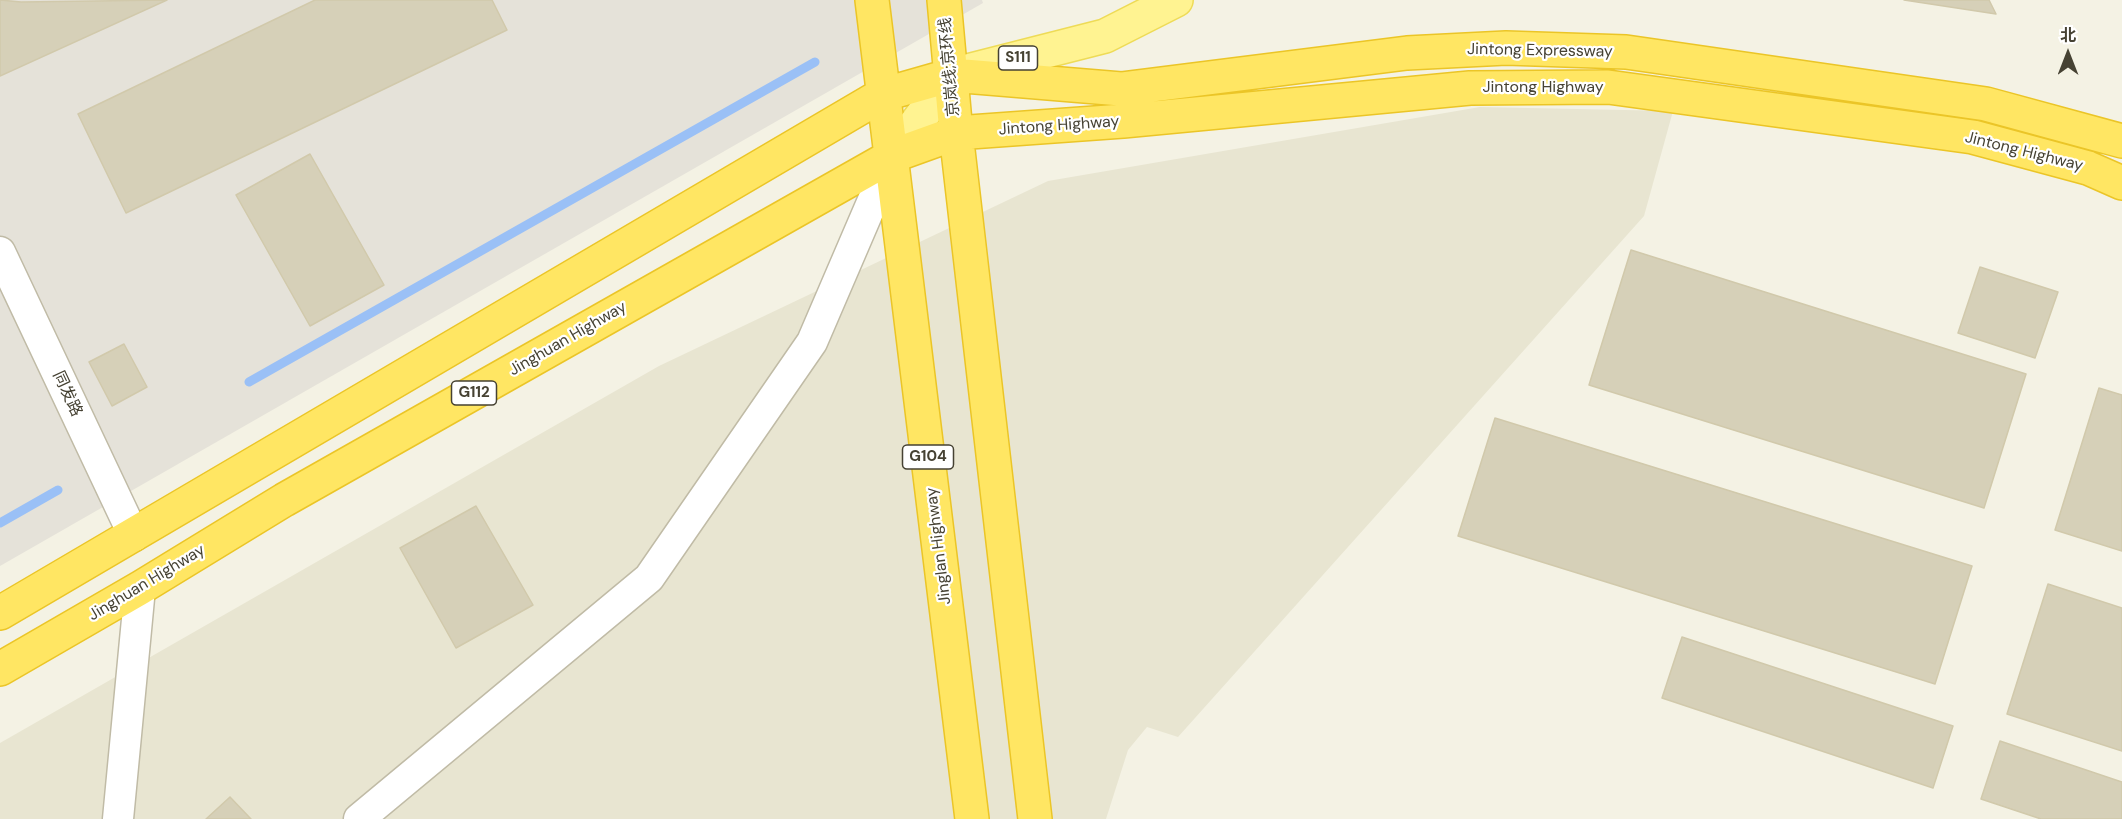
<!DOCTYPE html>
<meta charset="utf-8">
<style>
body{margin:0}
#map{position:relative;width:2122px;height:819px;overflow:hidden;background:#f4f2e4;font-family:"DM Sans","Noto Sans SC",sans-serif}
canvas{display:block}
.north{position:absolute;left:2038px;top:24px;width:60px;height:60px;-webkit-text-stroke:4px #fff;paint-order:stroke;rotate:0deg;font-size:16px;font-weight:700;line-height:24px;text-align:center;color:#464233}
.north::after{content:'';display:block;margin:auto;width:21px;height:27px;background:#464233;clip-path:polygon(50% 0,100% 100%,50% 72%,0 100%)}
</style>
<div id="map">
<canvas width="2122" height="819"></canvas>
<div class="north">北</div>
</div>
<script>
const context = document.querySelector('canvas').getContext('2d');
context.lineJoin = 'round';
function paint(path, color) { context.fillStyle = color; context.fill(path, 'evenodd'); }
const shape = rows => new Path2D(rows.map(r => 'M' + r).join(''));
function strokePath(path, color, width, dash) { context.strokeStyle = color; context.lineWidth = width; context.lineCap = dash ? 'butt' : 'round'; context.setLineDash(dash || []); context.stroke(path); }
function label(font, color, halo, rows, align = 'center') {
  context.font = font + ' "DM Sans","Noto Sans SC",sans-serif'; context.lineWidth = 4.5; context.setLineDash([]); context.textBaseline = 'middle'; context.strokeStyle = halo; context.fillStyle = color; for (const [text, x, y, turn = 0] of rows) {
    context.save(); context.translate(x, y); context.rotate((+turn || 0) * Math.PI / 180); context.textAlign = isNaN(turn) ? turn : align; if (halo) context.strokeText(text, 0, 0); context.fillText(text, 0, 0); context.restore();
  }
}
const residential = shape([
 [1480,107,1673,111,1644,216,1178,737,1147,727,1128,750,1106,819,0,819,0,743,659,366,1048,181]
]);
const industrial = shape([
 [0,0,982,0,983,3,0,566]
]);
const stream = shape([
 [249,382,815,62],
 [0,523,58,490]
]);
const building = shape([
 [0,0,21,2,167,0,0,76,0,0],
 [315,0,492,0,507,30,126,213,78,114,315,0],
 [1904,0,1989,0,1996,14,1904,0],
 [310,154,384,285,310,326,236,195,310,154],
 [1631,250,2026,374,1984,508,1589,385,1631,250],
 [1980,267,2058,292,2035,358,1958,333,1980,267],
 [124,344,147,387,112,406,89,362,124,344],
 [2099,388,2122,395,2122,551,2055,530,2099,388],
 [1495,418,1972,566,1935,684,1458,536,1495,418],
 [476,506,533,605,456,648,400,548,476,506],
 [2048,584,2122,608,2122,751,2007,714,2048,584],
 [1682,637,1953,726,1933,788,1662,698,1682,637],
 [2000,741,2122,782,2122,819,2041,819,1981,799,2000,741],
 [230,797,251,819,206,819,230,797]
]);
const street = shape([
 [0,252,134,536],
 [118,819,140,588],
 [359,819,649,578,812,342,892,156]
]);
const primary = shape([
 [892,156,952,75,1105,36,1176,0]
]);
const highway = shape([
 [872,0,972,819],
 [944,0,956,133,1035,819],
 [0,613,882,95,952,75,1121,89,1407,53,1506,48,1626,52,1986,104,2122,141],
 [0,669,140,588,284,500,892,156,956,133,1123,121,1470,88,1608,87,1973,137,2088,168,2122,183]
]);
const shields = [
 [1018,58,39],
 [474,393,45],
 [928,457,51]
];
const shieldNames = [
 ["S111",1018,58],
 ["G112",474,393],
 ["G104",928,457]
];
const streetNames = [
 ["Jintong Expressway",1540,51,1],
 ["京岚线;京环线",950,67,-95],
 ["Jintong Highway",1543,88],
 ["Jintong Highway",1059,126,-4],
 ["Jintong Highway",2024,152,14],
 ["Jinghuan Highway",568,339,-30],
 ["同发路",67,394,65],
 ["Jinglan Highway",939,546,-97],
 ["Jinghuan Highway",147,583,-31]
];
paint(residential, '#e8e5d1');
paint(industrial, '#e5e2d9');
strokePath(stream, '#9ac0f6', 9);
paint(building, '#d6d0b8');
strokePath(building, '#d1c9ab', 1.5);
strokePath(street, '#c0bba6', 33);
strokePath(primary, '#eedb57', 36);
strokePath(highway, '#ebc527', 36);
strokePath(street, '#fff', 30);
strokePath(primary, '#fff391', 33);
strokePath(highway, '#ffe663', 33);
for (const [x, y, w] of shields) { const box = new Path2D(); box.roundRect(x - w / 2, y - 12, w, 24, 4.5); context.fillStyle = '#fff'; context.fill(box); strokePath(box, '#464233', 1.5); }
label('bold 15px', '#464233', null, shieldNames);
label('16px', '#464233', '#fff', streetNames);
</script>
